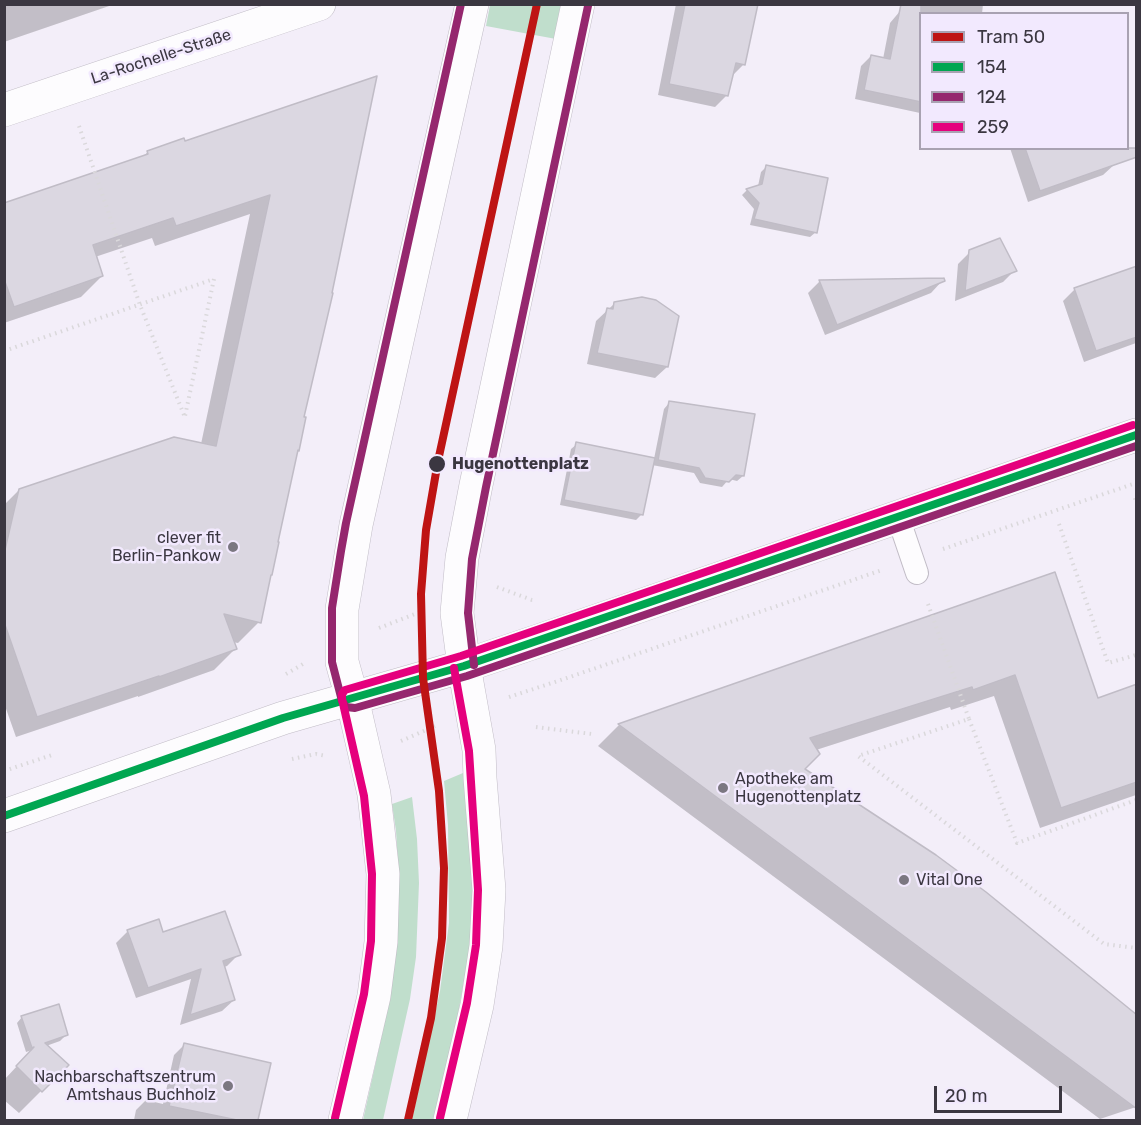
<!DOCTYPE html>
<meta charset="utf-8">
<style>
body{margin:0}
#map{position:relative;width:1141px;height:1125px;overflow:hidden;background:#f3eef9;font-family:Rubik,sans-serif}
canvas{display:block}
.frame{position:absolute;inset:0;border:6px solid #3b3741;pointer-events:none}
.legend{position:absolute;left:919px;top:12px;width:210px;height:138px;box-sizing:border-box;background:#f2e9fe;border:2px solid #a9a2b2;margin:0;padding:8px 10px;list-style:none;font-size:18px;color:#3b3741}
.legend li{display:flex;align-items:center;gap:12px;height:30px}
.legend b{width:30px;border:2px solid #a9a2b2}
.scale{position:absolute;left:934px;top:1086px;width:128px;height:27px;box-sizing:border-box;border:3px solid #3b3741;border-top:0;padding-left:8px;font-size:18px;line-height:21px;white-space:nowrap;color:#3b3741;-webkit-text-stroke:4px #f2e9fe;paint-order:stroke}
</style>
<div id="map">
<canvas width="1141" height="1125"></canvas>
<div class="frame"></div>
<ul class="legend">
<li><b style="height:8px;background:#be1414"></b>Tram 50</li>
<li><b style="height:8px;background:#00a651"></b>154</li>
<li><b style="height:8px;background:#95276e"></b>124</li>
<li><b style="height:8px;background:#e5007d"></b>259</li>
</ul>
<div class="scale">20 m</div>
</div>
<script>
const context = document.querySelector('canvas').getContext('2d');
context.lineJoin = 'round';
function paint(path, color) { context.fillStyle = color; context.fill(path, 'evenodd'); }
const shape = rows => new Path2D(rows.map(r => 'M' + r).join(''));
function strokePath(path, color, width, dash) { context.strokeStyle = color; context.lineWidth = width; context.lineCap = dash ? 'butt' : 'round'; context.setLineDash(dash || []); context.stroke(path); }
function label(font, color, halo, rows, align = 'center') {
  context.font = font + ' Rubik,sans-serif'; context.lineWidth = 5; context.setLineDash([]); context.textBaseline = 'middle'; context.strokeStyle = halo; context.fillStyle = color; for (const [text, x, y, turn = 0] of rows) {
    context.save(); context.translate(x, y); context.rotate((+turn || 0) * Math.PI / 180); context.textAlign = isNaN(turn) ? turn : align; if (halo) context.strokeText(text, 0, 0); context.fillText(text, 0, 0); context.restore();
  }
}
const green = shape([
 [490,5,563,5,556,39,486,26],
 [463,773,472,844,473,895,469,953,454,1036,434,1120,412,1120,440,991,449,923,448,825,444,781],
 [412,797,417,839,419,883,416,957,410,999,383,1120,363,1120,387,1012,399,881,396,831,392,804]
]);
const shadow = shape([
 [4,4,115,4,4,42],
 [676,4,756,4,744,64,732,76,727,95,715,107,658,95],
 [906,4,983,4,982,14,920,14,920,113,855,99,861,66,871,56,883,59,890,23],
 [375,79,259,622,238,643,232,642,235,649,214,670,138,697,138,696,16,737,4,703,4,505,19,490,201,444,250,214,155,246,152,238,95,257,102,276,81,297,4,323,4,204,142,157,148,152,184,143],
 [1010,148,1109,148,1115,164,1103,175,1028,202],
 [767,166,816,232,810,237,750,225,754,209,742,195,747,190,758,186,761,172],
 [970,252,1015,270,1003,282,955,301,958,264],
 [1136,267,1136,343,1084,362,1063,301,1075,289],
 [943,280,931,293,825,335,808,293,819,282],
 [614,304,667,367,655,378,587,364,596,321],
 [669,403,743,476,737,481,729,479,722,487,700,483,694,473,652,465,642,514,636,520,560,505,571,449,577,444,654,459,664,409],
 [1054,574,1097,700,1136,686,1136,795,1040,828,994,696,951,710,950,707,816,750,803,770,1136,1107,1100,1119,598,746,619,725],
 [128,931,162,934,239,954,227,966,224,967,234,1000,222,1011,180,1025,191,979,136,998,116,943],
 [22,1017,66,1035,60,1041,46,1046,67,1065,19,1113,4,1100,4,1080,32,1050,26,1052,17,1023],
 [184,1045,269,1064,257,1120,134,1120,136,1110,146,1100,163,1104,174,1055]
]);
const building = shape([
 [685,4,758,4,745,65,736,63,728,96,669,84,685,4],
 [901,4,921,4,921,102,864,90,871,55,890,59,901,4],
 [377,76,332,293,333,293,304,417,306,417,299,451,298,450,278,542,279,542,272,575,271,575,261,623,224,614,237,649,159,677,159,676,37,717,4,622,4,554,19,489,174,437,216,446,270,195,176,226,173,218,93,245,103,276,14,307,4,279,4,203,148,154,147,151,184,138,185,141,377,76],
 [1025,148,1137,148,1137,157,1040,191,1025,148],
 [766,165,828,178,817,233,754,219,759,203,746,189,762,184,766,165],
 [1000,238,1017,271,965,291,969,250,1000,238],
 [1137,266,1137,337,1096,351,1074,288,1137,266],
 [944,278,945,281,837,325,819,280,944,278],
 [642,297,656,300,679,316,668,367,597,353,607,308,613,309,614,302,642,297],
 [669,401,755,414,744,476,736,475,729,482,705,478,699,468,658,460,669,401],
 [576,442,655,458,643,515,564,500,576,442],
 [1055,572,1098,698,1137,684,1137,782,1061,808,1015,675,973,690,972,687,810,738,820,754,805,769,936,855,986,892,1137,1015,1137,1109,618,724,1055,572],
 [225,911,241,955,223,961,235,1000,190,1015,201,969,148,988,127,930,159,919,163,932,225,911],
 [59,1004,68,1035,45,1043,69,1065,42,1092,16,1066,34,1047,32,1048,21,1016,59,1004],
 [184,1043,271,1063,258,1120,237,1120,169,1106,184,1043]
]);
const path = shape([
 [79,126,140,305,184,415],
 [4,351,214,279,185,416],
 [1135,498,1136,502],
 [1059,524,1108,663,1136,655],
 [943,549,1136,483],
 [497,587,532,600,535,600],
 [928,604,969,719,858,756,1104,944,1136,948],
 [379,628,420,612],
 [286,674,303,664],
 [509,697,558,681,882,570],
 [969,719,1017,843,1136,800],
 [536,727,592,734],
 [401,741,435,726],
 [292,759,316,754,326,756],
 [4,771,52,755]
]);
const service = shape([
 [898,517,917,573]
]);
const minor = shape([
 [4,110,319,4]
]);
const tertiary = shape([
 [4,816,283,718,464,666,538,641,1136,435]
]);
const secondary = shape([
 [345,1120,374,996,381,942,383,874,374,794,352,698,342,662,342,609,356,525,472,4],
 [450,1120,477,1005,486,946,489,890,480,778,479,750,464,666,457,613,462,558,476,485,578,4]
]);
const bus1 = shape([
 [4,816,283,718,464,666,1136,435]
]);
const bus2 = shape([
 [461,4,346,523,341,551,332,608,332,662,342,701,346,707,355,708,467,676,1136,446],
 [474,665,468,613,472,559,486,487,588,6]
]);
const bus3 = shape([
 [335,1118,364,994,371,941,372,874,364,796,342,699,342,694,345,690,461,656,1133,425],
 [440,1118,467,1003,476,945,478,890,469,751,454,668]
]);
const tram1 = shape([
 [408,1120,431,1018,442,938,444,868,439,791,423,678,421,594,426,530,438,461,537,4]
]);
const markers = [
 [437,464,9,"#3b3741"],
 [233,547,6,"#7b7781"],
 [723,788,6,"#7b7781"],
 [904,880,6,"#7b7781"],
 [228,1086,6,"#7b7781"]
];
const streetNames = [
 ["La-Rochelle-Straße",161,57,-18]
];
const stopNames = [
 ["Hugenottenplatz",452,464]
];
const poiNames = [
 ["clever fit",221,538],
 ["Berlin-Pankow",221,556],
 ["Apotheke am",735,779,"left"],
 ["Hugenottenplatz",735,797,"left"],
 ["Vital One",916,880,"left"],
 ["Nachbarschaftszentrum",216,1077],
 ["Amtshaus Buchholz",216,1095]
];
paint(green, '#c0decc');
paint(shadow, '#0003');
paint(building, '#dbd7e1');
strokePath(building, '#c0bcc6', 1.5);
strokePath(service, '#c1bcc6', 24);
strokePath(minor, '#c1bcc6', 34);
strokePath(tertiary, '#c1bcc6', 34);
strokePath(secondary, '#c1bcc6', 34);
strokePath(path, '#dad8db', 4, [1.5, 4.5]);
strokePath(service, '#fdfcfe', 22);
strokePath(minor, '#fdfcfe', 33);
strokePath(tertiary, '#fdfcfe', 33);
strokePath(secondary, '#fdfcfe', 33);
strokePath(bus1, '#00a651', 8);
strokePath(bus2, '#95276e', 8);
strokePath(bus3, '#e5007d', 8);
strokePath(tram1, '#be1414', 8);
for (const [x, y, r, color] of markers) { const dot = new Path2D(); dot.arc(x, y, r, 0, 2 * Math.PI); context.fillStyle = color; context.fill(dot); strokePath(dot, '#f2e9fe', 2); }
label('16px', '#3b3741', '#f2e9fe', streetNames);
label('bold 16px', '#3b3741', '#f2e9fe', stopNames, 'left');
label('16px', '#3b3741', '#f2e9fe', poiNames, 'right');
</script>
